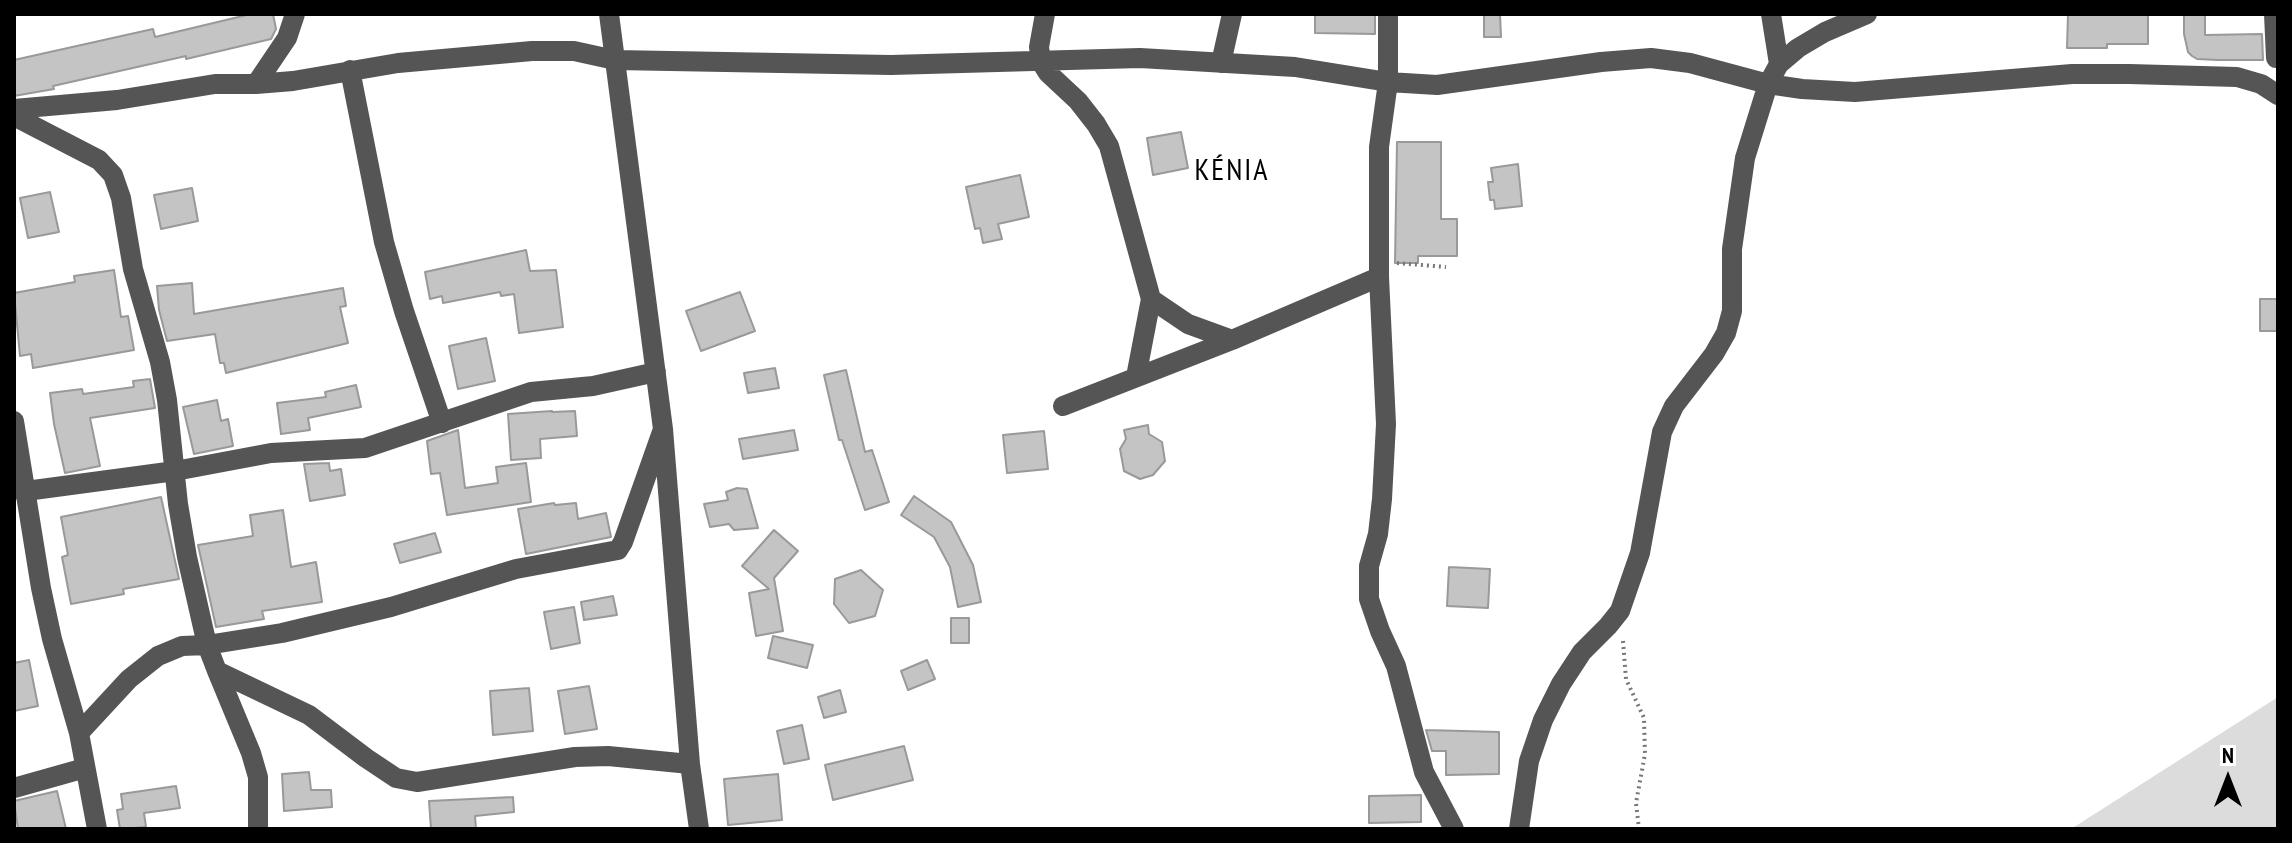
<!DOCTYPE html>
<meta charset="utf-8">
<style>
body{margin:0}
#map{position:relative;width:2292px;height:843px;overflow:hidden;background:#fff;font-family:"PT Sans Narrow",sans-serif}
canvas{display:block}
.frame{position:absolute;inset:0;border:16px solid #000;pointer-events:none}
.north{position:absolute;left:2188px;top:739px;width:80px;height:80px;-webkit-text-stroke:6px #fff;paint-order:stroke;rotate:0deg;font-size:22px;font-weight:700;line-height:32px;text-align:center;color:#000}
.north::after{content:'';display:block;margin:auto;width:28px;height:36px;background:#000;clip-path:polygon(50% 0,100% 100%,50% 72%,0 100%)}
</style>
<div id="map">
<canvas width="2292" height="843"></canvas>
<div class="frame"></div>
<div class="north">N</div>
</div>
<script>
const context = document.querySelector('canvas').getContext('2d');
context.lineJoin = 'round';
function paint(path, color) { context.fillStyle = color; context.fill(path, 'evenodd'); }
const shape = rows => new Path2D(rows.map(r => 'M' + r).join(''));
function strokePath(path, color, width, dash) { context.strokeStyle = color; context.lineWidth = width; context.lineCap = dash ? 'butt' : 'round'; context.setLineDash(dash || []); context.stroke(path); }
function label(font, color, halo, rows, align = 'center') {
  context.font = font + ' "PT Sans Narrow",sans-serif'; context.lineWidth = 7; context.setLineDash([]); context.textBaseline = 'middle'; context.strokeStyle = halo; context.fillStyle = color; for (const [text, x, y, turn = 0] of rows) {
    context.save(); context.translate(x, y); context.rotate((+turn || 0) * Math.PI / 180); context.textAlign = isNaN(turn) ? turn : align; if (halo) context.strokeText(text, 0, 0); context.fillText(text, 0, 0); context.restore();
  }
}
const green = shape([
 [2278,697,2278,829,2071,829]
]);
const building = shape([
 [251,14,273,14,276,29,271,39,186,59,186,56,53,86,54,89,14,96,14,60,153,29,155,37,251,14],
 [1315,14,1375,14,1375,34,1315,33,1315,14],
 [1484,14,1500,14,1501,37,1484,37,1484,14],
 [2068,14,2148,15,2148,44,2107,44,2107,48,2067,48,2068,14],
 [2184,14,2205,14,2205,35,2262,34,2263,60,2218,60,2197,59,2192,56,2188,52,2184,34,2184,14],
 [1181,132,1188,168,1153,175,1147,138,1181,132],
 [1397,142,1441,142,1441,219,1457,219,1457,256,1418,256,1418,263,1395,263,1397,142],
 [1518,164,1522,206,1495,209,1494,200,1490,200,1488,182,1493,182,1491,168,1518,164],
 [1020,175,1029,217,998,224,1002,239,983,243,980,228,975,229,966,187,1020,175],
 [192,188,198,221,161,229,154,195,192,188],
 [50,192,59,232,28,238,20,198,50,192],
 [526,250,530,271,556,270,563,327,519,333,514,294,501,296,500,292,443,303,442,296,430,299,425,272,526,250],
 [114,270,121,317,128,316,134,350,33,368,31,354,20,356,14,293,75,282,74,276,114,270],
 [192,283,194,314,343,288,346,306,340,307,348,343,226,373,224,363,220,363,215,334,167,341,159,310,157,286,192,283],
 [740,292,755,331,701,351,686,311,740,292],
 [2260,299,2278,299,2278,331,2260,331,2260,299],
 [486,338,495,381,458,389,449,346,486,338],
 [775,368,779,388,748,393,744,373,775,368],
 [846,370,865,452,872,450,889,502,865,510,842,440,839,440,824,375,846,370],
 [150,379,155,408,90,418,100,466,65,473,54,424,50,393,82,389,83,394,134,387,133,381,150,379],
 [356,385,361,407,308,418,310,430,281,434,277,403,326,397,325,392,356,385],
 [217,400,221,421,228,419,233,446,194,454,183,407,217,400],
 [552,411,552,412,575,411,577,436,540,439,541,458,511,460,508,414,552,411],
 [1148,425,1149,434,1162,442,1165,461,1153,475,1140,479,1124,471,1120,449,1126,439,1124,430,1148,425],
 [458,430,465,488,498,483,496,467,526,463,531,502,447,515,440,473,431,474,427,441,458,430],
 [794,430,798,450,743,459,739,439,794,430],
 [1044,431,1048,469,1007,473,1003,435,1044,431],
 [329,463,330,471,341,469,345,495,310,501,304,464,329,463],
 [737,488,747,489,758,528,734,530,729,524,710,527,704,504,728,500,726,492,737,488],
 [914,496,951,522,973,565,981,602,958,607,950,567,934,537,901,515,914,496],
 [161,497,179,579,123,589,124,594,71,604,62,557,68,555,61,517,161,497],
 [554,503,555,505,576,503,578,519,606,513,611,537,526,554,518,509,554,503],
 [283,510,291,567,316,562,322,602,262,611,264,619,216,627,198,545,253,536,250,515,283,510],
 [774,530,798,551,774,578,783,631,756,636,749,593,769,589,742,566,774,530],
 [435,533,441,552,400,563,394,544,435,533],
 [1449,567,1490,569,1488,608,1447,606,1449,567],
 [861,570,883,590,875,616,849,623,834,604,835,579,861,570],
 [613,596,617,615,584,620,581,602,613,596],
 [574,607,580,643,551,649,544,612,574,607],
 [951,618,969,618,969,643,951,643,951,618],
 [773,636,813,645,807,668,768,658,773,636],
 [29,660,38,706,14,711,14,663,29,660],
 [927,660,935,679,908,690,901,671,927,660],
 [589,686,597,729,565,734,558,691,589,686],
 [529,688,533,731,493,735,490,691,529,688],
 [840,690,846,712,824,718,818,697,840,690],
 [802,725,809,759,784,764,777,731,802,725],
 [1426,730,1499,732,1499,774,1446,775,1446,751,1432,751,1426,730],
 [904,746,913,780,833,800,825,765,904,746],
 [309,772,311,790,331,790,332,807,284,811,282,774,309,772],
 [778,774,782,820,728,825,724,779,778,774],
 [176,786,180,808,144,813,146,827,120,829,117,810,123,809,121,794,176,786],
 [57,791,66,829,18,829,14,801,57,791],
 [1421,795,1421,822,1369,823,1369,796,1421,795],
 [513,797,514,812,475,816,476,829,431,829,429,801,513,797]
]);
const path = shape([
 [1397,263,1446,267],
 [1623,641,1626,679,1644,718,1645,754,1636,803,1639,829]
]);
const minor = shape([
 [609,14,663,429,690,764,699,829],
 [1045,14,1039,47,1041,62,1048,73,1078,101,1096,124,1109,146,1151,299,1136,377],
 [1771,14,1779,64],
 [2274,14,2276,58],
 [1221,63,1232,14],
 [350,70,384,242,404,311,442,423],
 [256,84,287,38,295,14],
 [14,109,117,100,215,84,256,84,293,81,398,63,532,51,574,51,615,60,891,65,1140,58,1295,67,1388,82,1437,85,1601,62,1651,58,1690,63,1768,84,1802,89,1855,92,2072,74,2129,74,2237,77,2261,84,2278,95],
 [14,116,99,160,113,175,121,198,133,269,160,362,167,400,178,504,187,557,207,645,182,646,158,656,129,679,79,733],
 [1379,277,1386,424,1382,499,1378,534,1369,566,1369,599,1380,631,1396,666,1424,772,1454,829],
 [1151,299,1188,324,1232,340],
 [1063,406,1232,340,1379,277,1379,147,1388,82,1388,14],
 [14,421,41,588,52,639,79,733,97,829],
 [663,429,623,542,618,550,516,569,391,607,282,633,207,645,217,671,309,715,366,758,396,778,417,782,575,757,608,756,690,764],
 [14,489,26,491,175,471,271,453,365,448,531,392,593,386,656,372],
 [217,671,251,753,258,777,258,829],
 [14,788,85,768],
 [1519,829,1529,761,1543,720,1561,684,1582,652,1608,626,1620,611,1640,553,1662,432,1674,406,1714,354,1726,333,1732,311,1732,249,1745,158,1768,84,1779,64,1798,48,1825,32,1867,14]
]);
const neighbourhoodNames = [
 ["KÉNIA",1232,171]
];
paint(green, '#dcdcdc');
paint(building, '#c4c4c4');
strokePath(building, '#999', 2);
strokePath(path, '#777', 4, [2, 4]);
strokePath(minor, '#555', 20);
context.letterSpacing = '2px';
label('30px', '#000', '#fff', neighbourhoodNames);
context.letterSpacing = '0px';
</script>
